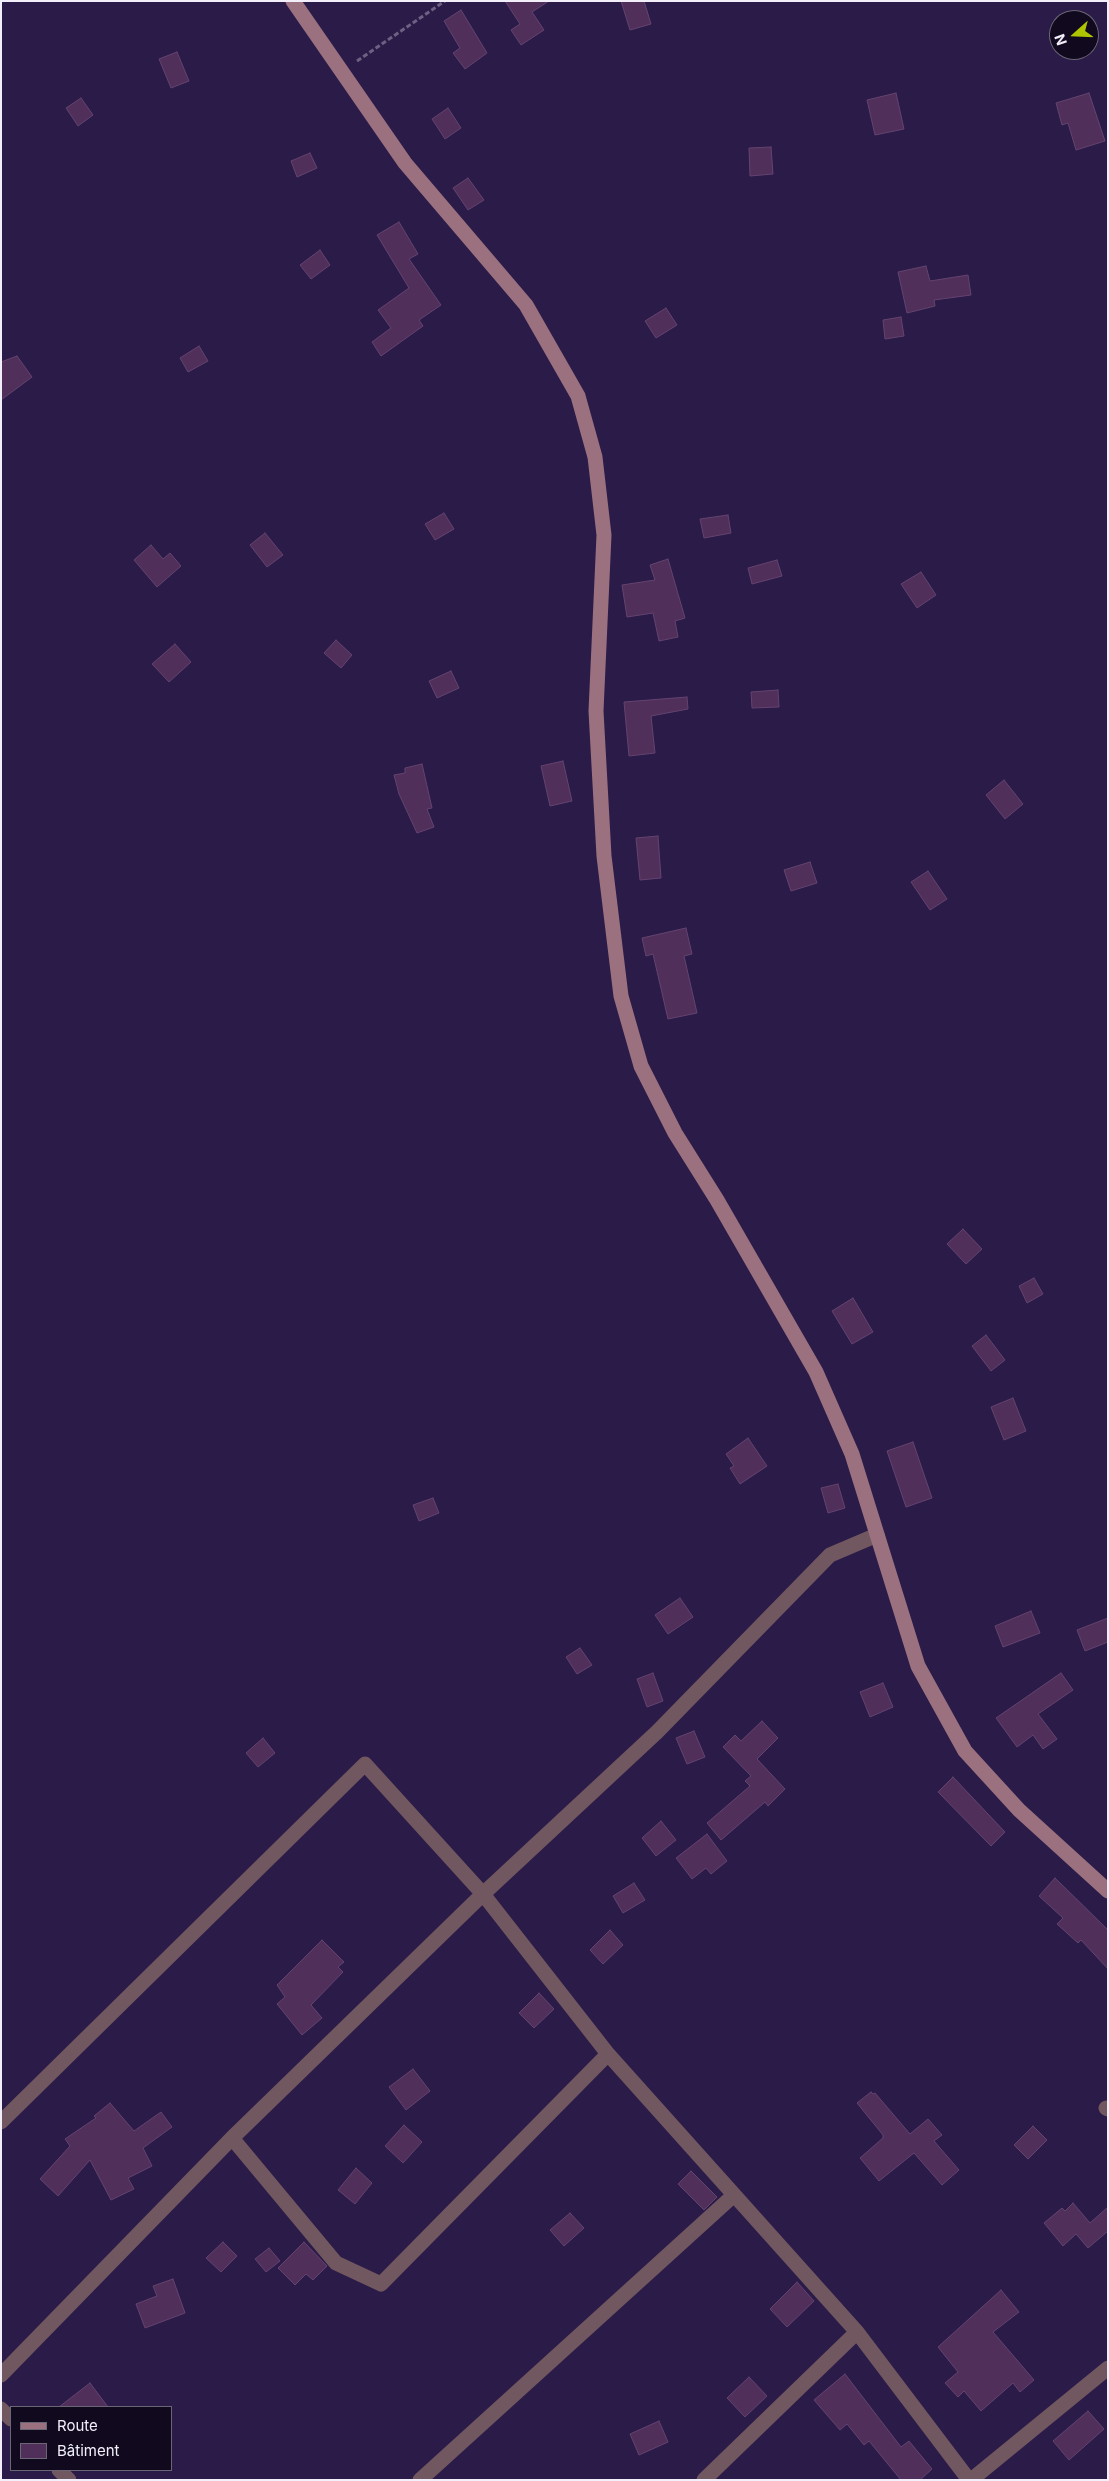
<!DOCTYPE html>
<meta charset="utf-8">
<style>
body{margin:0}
#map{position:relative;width:1109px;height:2481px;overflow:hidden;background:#2b1b48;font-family:Inter,sans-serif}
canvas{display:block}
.frame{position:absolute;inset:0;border:2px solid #f2effb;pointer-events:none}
.legend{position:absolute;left:10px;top:2406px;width:162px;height:65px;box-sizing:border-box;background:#110a1e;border:1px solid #6b6676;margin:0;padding:6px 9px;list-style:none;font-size:15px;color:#f2effb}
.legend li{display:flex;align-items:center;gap:10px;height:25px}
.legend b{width:25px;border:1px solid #6b6676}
.north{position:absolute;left:1049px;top:10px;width:50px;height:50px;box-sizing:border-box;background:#110a1e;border:1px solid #6b6676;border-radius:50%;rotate:250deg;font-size:14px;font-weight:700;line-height:20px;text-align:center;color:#f2effb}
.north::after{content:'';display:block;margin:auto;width:18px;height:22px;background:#b0c502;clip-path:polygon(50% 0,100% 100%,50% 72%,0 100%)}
</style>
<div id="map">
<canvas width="1109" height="2481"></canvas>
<div class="frame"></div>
<ul class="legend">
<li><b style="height:6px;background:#9b717f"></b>Route</li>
<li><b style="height:14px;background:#50305b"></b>Bâtiment</li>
</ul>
<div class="north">N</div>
</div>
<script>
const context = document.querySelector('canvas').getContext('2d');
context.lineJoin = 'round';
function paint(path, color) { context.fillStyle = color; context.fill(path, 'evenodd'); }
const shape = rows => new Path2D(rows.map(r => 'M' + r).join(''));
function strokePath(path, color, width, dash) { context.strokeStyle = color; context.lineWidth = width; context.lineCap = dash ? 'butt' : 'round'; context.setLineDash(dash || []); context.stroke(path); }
const building = shape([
 [505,1,549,1,532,12,544,30,521,45,511,30,520,24,505,1],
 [621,1,644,1,651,24,630,30,621,1],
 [461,10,487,53,465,69,453,53,460,48,444,21,461,10],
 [177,52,189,81,171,88,159,59,177,52],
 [896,93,904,129,875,135,867,100,896,93],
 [1089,93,1105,141,1076,150,1068,123,1062,125,1056,103,1089,93],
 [81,98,93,115,78,126,66,108,81,98],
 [448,108,461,128,445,139,432,119,448,108],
 [771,147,773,174,750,176,749,148,771,147],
 [310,153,317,168,297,177,291,161,310,153],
 [468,178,484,200,468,210,453,188,468,178],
 [399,222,418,254,409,259,441,305,419,320,423,326,381,356,372,342,391,328,378,310,409,288,377,235,399,222],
 [320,250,330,265,311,279,300,265,320,250],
 [926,266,930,281,968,275,971,295,934,300,935,306,907,313,898,272,926,266],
 [666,308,677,325,656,338,645,321,666,308],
 [901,317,904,336,885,339,883,320,901,317],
 [199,346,208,361,188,372,180,358,199,346],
 [17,356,32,377,1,400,1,362,17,356],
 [444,513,454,529,435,540,425,524,444,513],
 [728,515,731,533,704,538,700,519,728,515],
 [265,533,283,555,267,567,250,545,265,533],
 [151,545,163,559,170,553,181,566,157,587,134,560,151,545],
 [668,559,685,618,675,621,678,637,659,641,653,613,627,617,622,585,655,580,650,565,668,559],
 [777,560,782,576,752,584,748,568,777,560],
 [921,572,936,595,917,608,901,584,921,572],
 [336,640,352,655,341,668,324,653,336,640],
 [175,644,191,662,169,682,152,664,175,644],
 [451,671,459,688,437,698,429,681,451,671],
 [778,690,779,707,752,708,751,692,778,690],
 [687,697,688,709,651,716,655,753,629,756,624,702,687,697],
 [563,761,572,801,550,806,541,766,563,761],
 [422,764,432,808,427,809,434,827,417,833,399,794,394,775,405,773,405,768,422,764],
 [1004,780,1023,804,1005,819,986,795,1004,780],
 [658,836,661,878,640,880,636,838,658,836],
 [810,862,817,883,791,891,784,870,810,862],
 [928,871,947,899,930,910,911,882,928,871],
 [686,928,692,954,684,956,697,1013,668,1019,653,954,646,956,642,938,686,928],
 [963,1229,982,1249,966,1264,947,1244,963,1229],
 [1034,1278,1043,1294,1027,1303,1019,1286,1034,1278],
 [853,1298,873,1332,852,1344,832,1311,853,1298],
 [986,1335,1005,1360,991,1371,972,1346,986,1335],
 [1013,1398,1026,1431,1004,1440,991,1407,1013,1398],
 [748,1438,767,1466,740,1484,730,1468,734,1466,726,1454,748,1438],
 [913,1442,932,1498,906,1507,887,1451,913,1442],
 [838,1484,845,1508,828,1513,821,1488,838,1484],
 [433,1498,439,1513,419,1521,413,1505,433,1498],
 [680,1598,693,1617,668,1634,655,1615,680,1598],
 [1031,1611,1040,1633,1003,1647,995,1626,1031,1611],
 [1108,1618,1108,1642,1085,1651,1077,1630,1108,1618],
 [580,1648,592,1665,577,1674,566,1657,580,1648],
 [653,1673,663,1701,647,1707,637,1679,653,1673],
 [1061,1673,1073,1690,1038,1714,1057,1739,1043,1749,1033,1735,1017,1747,996,1718,1061,1673],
 [883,1683,893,1707,870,1717,860,1692,883,1683],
 [762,1721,778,1738,757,1759,785,1789,768,1806,765,1802,721,1840,707,1823,750,1786,745,1781,751,1776,723,1747,735,1735,741,1741,762,1721],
 [694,1731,705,1757,687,1764,676,1738,694,1731],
 [263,1738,275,1753,258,1767,246,1753,263,1738],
 [953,1777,1005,1832,991,1846,938,1792,953,1777],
 [661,1821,676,1840,656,1856,642,1838,661,1821],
 [707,1834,727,1861,711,1874,706,1868,692,1879,676,1858,707,1834],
 [1055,1878,1108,1930,1108,1969,1081,1940,1078,1943,1057,1924,1063,1918,1039,1896,1055,1878],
 [634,1883,645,1900,623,1913,613,1896,634,1883],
 [610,1930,623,1945,603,1964,590,1950,610,1930],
 [322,1940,344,1962,338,1967,343,1972,311,2005,322,2018,302,2035,277,2004,285,1997,277,1985,322,1940],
 [539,1993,554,2009,534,2028,519,2013,539,1993],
 [413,2069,430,2091,406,2110,389,2087,413,2069],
 [871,2092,873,2094,875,2093,910,2134,928,2119,942,2135,934,2141,959,2170,942,2185,914,2153,879,2181,860,2158,883,2138,883,2135,857,2103,871,2092],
 [110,2103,134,2131,161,2112,172,2127,143,2148,152,2166,128,2178,134,2189,111,2200,90,2160,58,2196,40,2179,70,2146,65,2139,96,2118,94,2116,110,2103],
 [404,2125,422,2142,403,2163,385,2146,404,2125],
 [1033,2126,1047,2140,1028,2159,1014,2145,1033,2126],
 [356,2168,372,2183,355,2204,338,2190,356,2168],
 [691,2171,717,2197,704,2210,678,2184,691,2171],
 [1073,2203,1090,2223,1108,2207,1108,2231,1088,2248,1076,2234,1063,2246,1044,2223,1062,2208,1065,2211,1073,2203],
 [570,2213,584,2228,564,2246,550,2230,570,2213],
 [223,2242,237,2256,221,2272,206,2258,223,2242],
 [304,2242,327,2266,313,2280,306,2274,295,2285,278,2268,304,2242],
 [269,2248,280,2261,266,2272,255,2259,269,2248],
 [173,2279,185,2313,145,2328,136,2304,157,2296,153,2286,173,2279],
 [797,2282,814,2301,787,2327,770,2309,797,2282],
 [1001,2290,1019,2312,993,2332,1034,2380,1020,2392,1013,2383,981,2411,964,2391,958,2397,945,2383,958,2372,938,2347,1001,2290],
 [845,2374,901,2447,909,2441,932,2469,920,2480,901,2480,869,2441,864,2445,847,2424,840,2430,814,2400,845,2374],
 [749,2377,767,2396,745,2417,727,2398,749,2377],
 [90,2383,108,2407,59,2407,90,2383],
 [1088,2411,1104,2429,1069,2460,1053,2441,1088,2411],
 [659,2421,668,2442,639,2455,630,2434,659,2421]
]);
const path = shape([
 [357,61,445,1]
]);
const street = shape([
 [1106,2108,1108,2109],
 [1,2122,365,1764,483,1894,608,2054,857,2332,969,2480],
 [232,2138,336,2263,381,2284,608,2054],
 [1,2375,232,2138,483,1894,657,1732,830,1555,877,1535],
 [1,2409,11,2419],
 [59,2470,69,2480],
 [420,2480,734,2195],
 [704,2480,857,2332],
 [971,2480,1108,2368]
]);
const secondary = shape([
 [293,1,405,163,526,305,578,396,595,457,604,535,596,711,604,856,621,996,641,1066,675,1133,717,1200,816,1372,852,1454,918,1666,965,1751,1019,1810,1108,1891]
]);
paint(building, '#50305b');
strokePath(building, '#64436f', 1);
strokePath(path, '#6c6183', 3, [5, 2.5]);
strokePath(street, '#71575f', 15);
strokePath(secondary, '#9b717f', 15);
</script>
